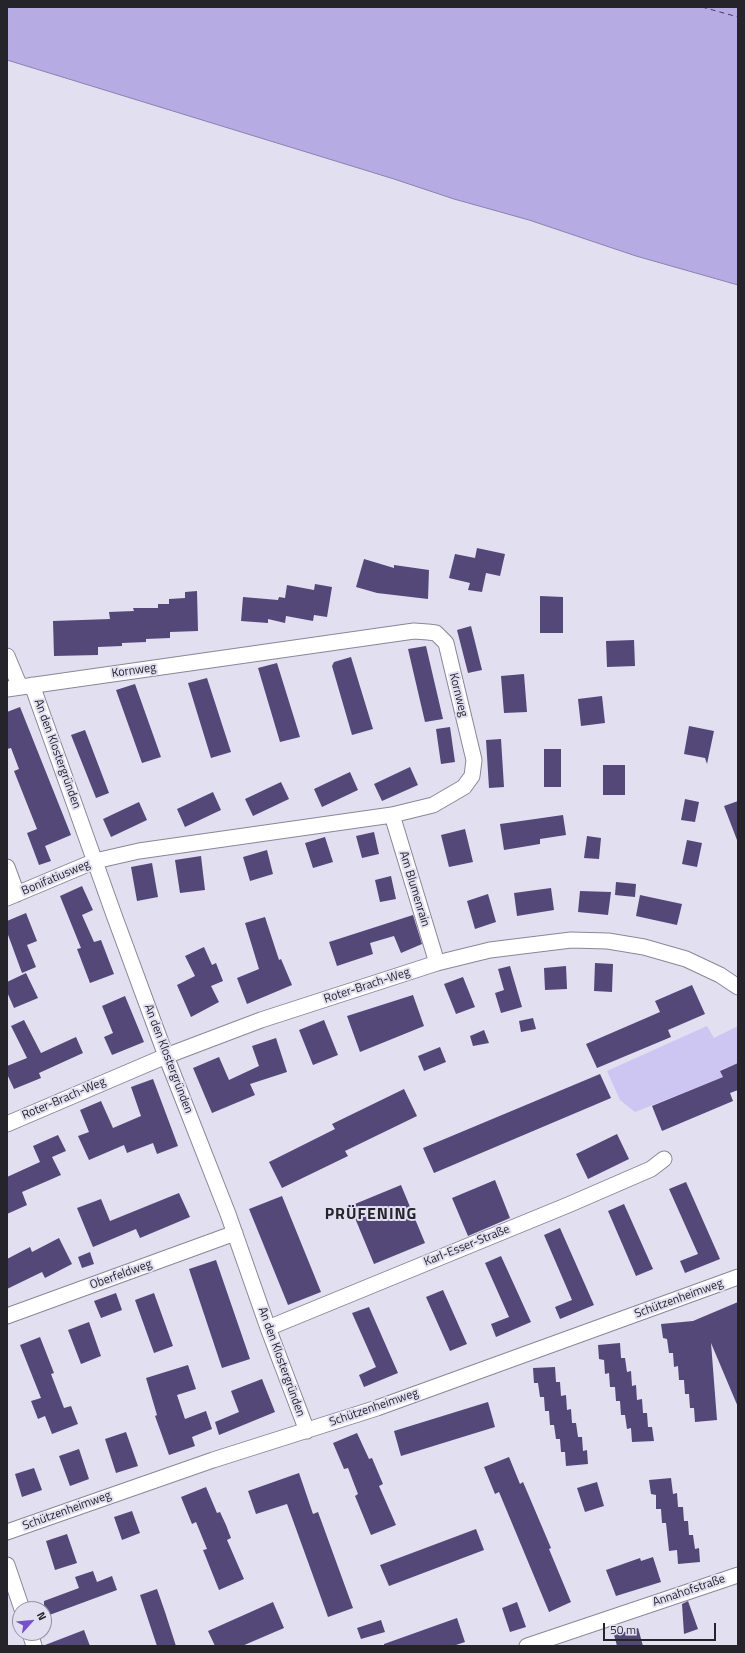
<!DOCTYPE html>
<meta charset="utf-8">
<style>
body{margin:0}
#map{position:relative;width:745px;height:1653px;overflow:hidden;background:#e2dff1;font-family:"Titillium Web",sans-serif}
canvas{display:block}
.frame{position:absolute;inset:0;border:8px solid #25242b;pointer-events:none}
.north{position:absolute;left:12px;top:1601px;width:40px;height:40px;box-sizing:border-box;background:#e2dff1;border:1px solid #9694a2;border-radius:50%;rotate:63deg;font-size:11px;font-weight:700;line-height:16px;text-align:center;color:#25242b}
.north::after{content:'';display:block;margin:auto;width:14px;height:18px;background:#7651ca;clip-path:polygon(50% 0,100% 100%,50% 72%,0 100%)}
.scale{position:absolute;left:603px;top:1623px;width:113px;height:18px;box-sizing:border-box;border:2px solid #25242b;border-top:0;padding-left:5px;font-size:12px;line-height:14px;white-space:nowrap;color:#25242b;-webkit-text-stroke:3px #e2dff1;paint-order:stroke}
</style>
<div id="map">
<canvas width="745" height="1653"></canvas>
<div class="frame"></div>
<div class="north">N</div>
<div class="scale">50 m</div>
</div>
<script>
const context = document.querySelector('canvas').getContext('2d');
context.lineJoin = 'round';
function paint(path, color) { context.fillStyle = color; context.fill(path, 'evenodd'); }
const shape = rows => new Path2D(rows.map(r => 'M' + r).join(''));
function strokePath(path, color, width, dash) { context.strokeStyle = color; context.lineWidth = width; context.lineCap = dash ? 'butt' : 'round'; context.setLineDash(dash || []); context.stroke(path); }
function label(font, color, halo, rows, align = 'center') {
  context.font = font + ' "Titillium Web",sans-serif'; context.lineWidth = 4; context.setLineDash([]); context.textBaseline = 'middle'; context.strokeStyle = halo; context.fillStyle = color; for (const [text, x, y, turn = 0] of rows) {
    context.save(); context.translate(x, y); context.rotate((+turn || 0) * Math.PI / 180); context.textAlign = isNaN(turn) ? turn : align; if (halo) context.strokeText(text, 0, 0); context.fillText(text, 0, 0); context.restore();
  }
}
const green = shape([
 [707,1026,714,1038,738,1026,738,1063,720,1070,723,1077,635,1112,620,1100,607,1071]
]);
const water = shape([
 [7,7,738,7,738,285,636,256,529,220,454,199,394,179,7,60,7,7]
]);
const ferry = shape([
 [702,7,738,17]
]);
const building = shape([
 [477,548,505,554,500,576,486,573,482,592,468,590,470,583,449,578,455,554,475,558],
 [364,559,394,568,394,565,429,570,428,599,377,593,356,587],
 [315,584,332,587,327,617,314,615,313,621,286,616,285,623,268,619,268,623,241,621,243,597,278,600,279,597,285,598,287,585,314,590],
 [197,591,198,631,170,632,170,638,146,639,146,642,122,643,122,646,98,647,98,655,54,656,53,621,110,619,109,612,134,611,133,608,158,608,158,604,169,604,169,599,185,598,185,592],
 [540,596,563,597,563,633,540,633],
 [471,626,482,670,468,673,457,630],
 [634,640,635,666,607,667,606,641],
 [426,646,443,719,425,722,408,649],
 [351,657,373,729,352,735,332,666,334,662],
 [277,663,300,737,280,742,258,668],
 [524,674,527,712,504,713,501,676],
 [207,678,231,752,211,758,188,683],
 [135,684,161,757,142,763,116,690],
 [602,696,605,723,581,726,578,699],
 [20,707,71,835,45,846,51,861,39,865,27,833,37,829,14,771,19,769,11,748,7,749,7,712],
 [689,726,714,731,707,764,705,758,684,754],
 [450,727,455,762,441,764,436,729],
 [85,730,109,793,96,798,71,735],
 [501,739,504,787,489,788,486,740],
 [544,749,561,749,561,787,544,787],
 [603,765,625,765,625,795,603,795],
 [410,767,418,785,382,801,374,784],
 [350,772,358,790,322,807,314,789],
 [281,782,289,799,253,816,245,799],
 [213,792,221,810,185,827,177,809],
 [685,799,699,802,695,822,681,820],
 [738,801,738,840,737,840,724,806],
 [139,802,147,820,111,837,103,819],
 [563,815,566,835,540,839,540,844,504,850,500,824],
 [465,829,473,862,449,867,441,835],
 [374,832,379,854,362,858,356,836],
 [587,836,601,838,599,859,584,858],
 [325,837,333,862,313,868,305,843],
 [687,840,702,843,697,867,682,864],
 [267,850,273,874,250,881,243,857],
 [201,856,205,890,180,893,175,860],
 [152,863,158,897,137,901,131,867],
 [391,876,396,899,380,902,375,880],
 [616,882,636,884,635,897,615,895],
 [82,886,93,910,82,915,94,942,101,940,114,974,90,983,77,949,81,948,60,896],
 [551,888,554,910,517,916,514,893],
 [580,891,611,892,608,915,578,912],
 [488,894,496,922,475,929,467,901],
 [640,895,682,904,677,925,636,916],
 [26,913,37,941,27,945,36,967,22,973,7,932,7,921],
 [413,915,422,944,401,953,394,936,370,943,373,954,337,966,329,942],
 [265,917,279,960,281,959,292,985,247,1004,237,978,259,969,245,923],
 [204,947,212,965,216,963,223,981,211,986,219,1002,191,1017,177,985,195,976,185,956],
 [595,963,613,964,612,992,594,991],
 [510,966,522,1007,501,1013,495,993,504,990,498,969],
 [566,966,567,989,545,990,544,968],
 [26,973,38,998,14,1008,7,992,7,982],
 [463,977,475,1007,456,1014,444,984],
 [692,985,705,1014,668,1030,671,1037,597,1068,586,1044,660,1012,655,1001],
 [413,995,424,1026,360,1052,347,1016],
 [125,996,144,1042,112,1055,104,1037,113,1033,102,1006],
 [533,1018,536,1029,521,1032,519,1021],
 [24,1020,41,1053,76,1037,83,1053,39,1073,41,1078,14,1089,7,1074,7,1066,27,1058,11,1026],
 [324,1020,338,1055,313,1065,299,1030],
 [484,1030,489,1043,473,1046,470,1036],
 [276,1038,287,1072,250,1084,255,1095,212,1113,193,1068,219,1057,229,1080,259,1066,252,1046],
 [440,1047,446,1062,424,1071,418,1056],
 [738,1063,738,1090,730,1093,733,1101,662,1131,652,1106,723,1077,720,1071],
 [600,1074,611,1098,434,1173,423,1148],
 [153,1079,178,1146,157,1154,153,1143,127,1153,124,1145,89,1160,78,1136,89,1132,80,1110,101,1101,113,1128,141,1116,131,1087],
 [404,1089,417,1116,345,1151,348,1156,282,1188,269,1162,335,1129,332,1124],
 [617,1134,629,1159,588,1179,576,1154],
 [58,1135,66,1151,52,1157,61,1175,22,1192,27,1205,7,1214,7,1177,40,1162,33,1146],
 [495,1180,510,1218,468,1236,452,1198],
 [686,1182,720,1259,685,1273,680,1261,698,1254,669,1189],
 [401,1185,425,1243,374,1264,350,1206],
 [179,1193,190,1217,140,1238,136,1229,93,1247,77,1208,101,1199,110,1221],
 [282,1196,321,1292,288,1305,249,1209],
 [624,1204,653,1269,636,1276,608,1211],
 [560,1228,594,1305,560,1319,555,1307,572,1300,544,1235],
 [59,1238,72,1264,45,1278,42,1272,7,1289,7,1259,30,1247,32,1252],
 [90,1252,94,1264,82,1268,78,1257],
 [501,1256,531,1322,496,1337,491,1324,509,1317,485,1263],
 [216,1260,250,1359,222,1368,189,1269],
 [443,1290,467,1344,450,1351,426,1297],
 [116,1293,122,1310,101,1318,94,1301],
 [154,1293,173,1346,154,1353,135,1300],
 [738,1302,738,1407,711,1343,717,1420,695,1422,694,1408,690,1408,689,1394,685,1394,684,1380,679,1380,678,1366,674,1367,673,1353,669,1353,667,1339,663,1338,661,1324,693,1321],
 [369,1307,398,1373,364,1387,359,1375,376,1367,352,1313],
 [89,1322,101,1356,81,1364,68,1330],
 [40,1337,54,1373,51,1374,64,1408,71,1406,78,1424,52,1434,45,1416,38,1419,31,1401,41,1398,20,1345],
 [620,1343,621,1358,625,1358,627,1372,631,1371,632,1386,636,1385,637,1400,642,1399,643,1413,647,1413,648,1427,652,1427,654,1441,632,1442,631,1428,627,1429,625,1415,621,1415,620,1401,616,1401,615,1387,610,1387,609,1373,605,1374,604,1360,599,1359,598,1345],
 [188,1365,196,1389,177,1395,185,1419,206,1411,212,1429,192,1437,195,1446,169,1455,155,1416,157,1415,146,1378],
 [555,1367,556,1382,560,1382,561,1396,566,1395,567,1410,571,1409,572,1423,576,1423,578,1437,582,1437,583,1451,587,1450,588,1464,566,1466,565,1452,561,1452,560,1439,556,1439,554,1425,550,1425,549,1411,545,1411,544,1397,540,1397,538,1383,534,1383,533,1368],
 [262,1379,275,1412,219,1435,215,1422,239,1412,231,1391],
 [488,1402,495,1427,401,1456,394,1431],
 [126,1432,138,1466,116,1473,105,1439],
 [357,1433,369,1459,372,1458,383,1484,379,1486,396,1525,371,1535,355,1496,358,1494,348,1468,344,1469,333,1443],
 [79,1449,89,1479,70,1486,59,1456],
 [509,1457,520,1484,523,1482,551,1548,549,1549,571,1602,549,1612,499,1492,495,1494,484,1467],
 [34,1468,42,1490,22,1497,15,1474],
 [299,1473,313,1514,318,1512,353,1608,328,1617,287,1504,256,1514,248,1491],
 [671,1478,673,1494,677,1493,678,1507,683,1507,684,1521,688,1521,689,1535,693,1535,695,1549,699,1548,700,1562,678,1564,677,1550,669,1551,666,1523,662,1523,661,1509,656,1509,656,1495,651,1494,649,1480],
 [597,1482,604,1506,585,1512,577,1488],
 [206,1487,217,1513,220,1512,226,1525,231,1538,227,1540,244,1579,219,1590,203,1550,207,1549,196,1522,192,1524,181,1497],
 [132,1511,140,1533,122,1540,114,1517],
 [476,1529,484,1550,389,1586,380,1565],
 [67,1534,77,1563,55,1570,46,1541],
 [653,1557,661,1582,616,1596,606,1570,640,1558,641,1561],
 [93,1571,97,1582,112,1576,117,1590,44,1617,44,1601,79,1588,75,1577],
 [157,1589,165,1612,176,1646,157,1646,140,1595],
 [688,1601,698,1629,684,1634,682,1604],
 [273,1602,284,1628,242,1646,215,1646,208,1631],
 [517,1602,526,1627,510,1632,502,1608],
 [457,1618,465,1642,453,1646,384,1646,384,1644],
 [381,1620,385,1632,361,1639,357,1628],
 [638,1628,643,1646,617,1646,614,1635],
 [84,1630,90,1646,46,1646,45,1645]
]);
const minor = shape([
 [7,656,20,687],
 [32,685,114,915,166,1056,228,1214,268,1328,307,1431],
 [7,689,414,631,428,632,436,633,446,643,474,760,472,776,464,787,433,805,392,815,139,851,95,861,7,898],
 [392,815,437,963],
 [7,867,17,894],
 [7,1124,166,1056,261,1020,437,963,490,950,571,940,608,941,644,947,686,959,720,975,738,987],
 [7,1316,235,1233],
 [268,1328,568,1205,651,1169,664,1159],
 [7,1532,213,1460,377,1408,738,1277],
 [7,1565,22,1609],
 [30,1633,34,1646],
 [527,1646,738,1575]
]);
const streetNames = [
 ["Kornweg",134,671,-8],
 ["Kornweg",458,695,76],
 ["An den Klostergründen",57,754,70],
 ["Bonifatiusweg",56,878,-23],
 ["Am Blumenrain",414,889,73],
 ["Roter-Brach-Weg",367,986,-18],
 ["An den Klostergründen",168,1059,69],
 ["Roter-Brach-Weg",64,1099,-23],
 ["Karl-Esser-Straße",467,1246,-22],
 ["Oberfeldweg",121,1275,-20],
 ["Schützenheimweg",679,1299,-20],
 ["An den Klostergründen",281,1362,70],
 ["Schützenheimweg",374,1408,-19],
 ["Schützenheimweg",67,1511,-20],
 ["Annahofstraße",689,1591,-19]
];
const districtNames = [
 ["PRÜFENING",371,1215]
];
paint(green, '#cdc5f2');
paint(water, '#b6abe3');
strokePath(water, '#8a82ac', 1);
strokePath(ferry, '#483679', 1, [5, 4]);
paint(building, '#544879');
strokePath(minor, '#898797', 17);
strokePath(minor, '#fff', 15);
label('12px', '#25242b', '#e2dff1', streetNames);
context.letterSpacing = '1px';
label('bold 16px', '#25242b', '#e2dff1', districtNames);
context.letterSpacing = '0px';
</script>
